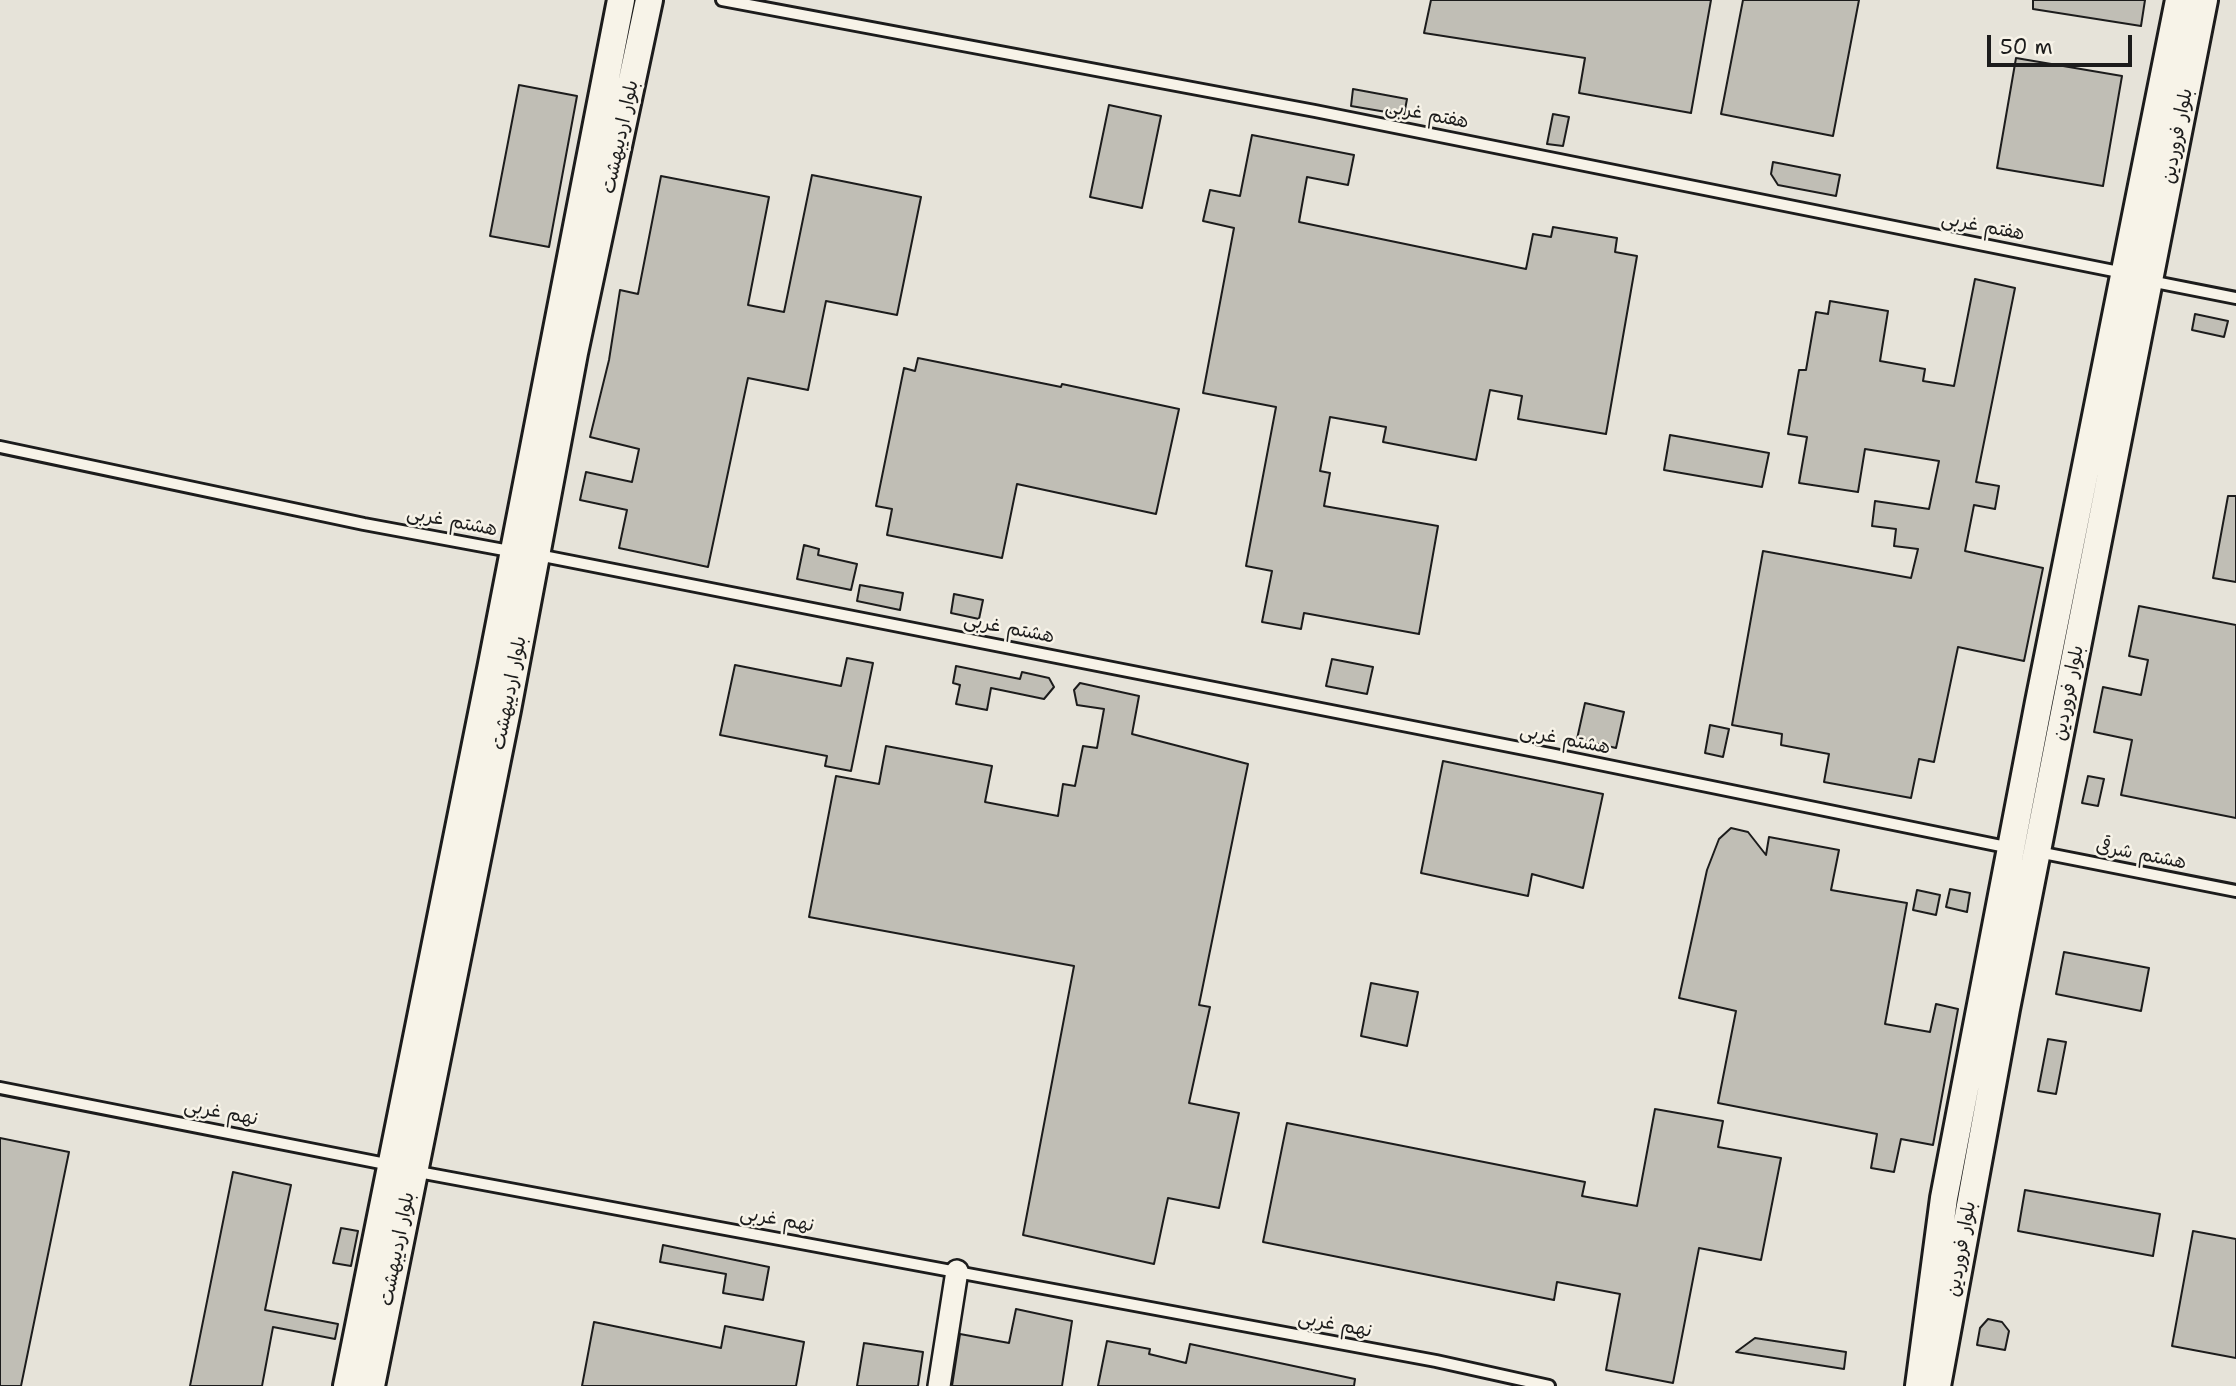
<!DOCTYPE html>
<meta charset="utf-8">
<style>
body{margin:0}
#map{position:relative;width:2236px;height:1386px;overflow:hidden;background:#f7f3e8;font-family:"Shantell Sans",sans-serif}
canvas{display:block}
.scale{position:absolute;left:1987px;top:35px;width:145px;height:32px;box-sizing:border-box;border:4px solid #1c1c1c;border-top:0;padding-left:9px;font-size:21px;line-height:24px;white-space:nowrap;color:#1c1c1c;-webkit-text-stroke:5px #f7f3e8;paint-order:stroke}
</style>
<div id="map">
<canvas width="2236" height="1386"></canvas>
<div class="scale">50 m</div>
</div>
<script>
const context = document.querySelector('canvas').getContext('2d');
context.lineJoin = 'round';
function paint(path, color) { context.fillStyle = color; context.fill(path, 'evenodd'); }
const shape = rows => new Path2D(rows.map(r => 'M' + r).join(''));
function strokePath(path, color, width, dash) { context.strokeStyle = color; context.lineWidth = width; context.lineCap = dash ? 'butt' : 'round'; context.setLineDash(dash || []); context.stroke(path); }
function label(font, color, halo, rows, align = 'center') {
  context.font = font + ' "Shantell Sans","Playpen Sans Arabic",sans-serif'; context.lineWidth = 5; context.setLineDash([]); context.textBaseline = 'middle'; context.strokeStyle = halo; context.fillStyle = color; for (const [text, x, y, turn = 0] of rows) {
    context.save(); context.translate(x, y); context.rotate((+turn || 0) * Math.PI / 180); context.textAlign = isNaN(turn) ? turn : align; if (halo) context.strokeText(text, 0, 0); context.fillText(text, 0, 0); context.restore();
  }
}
const built = shape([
 [0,0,2236,0,2236,1386,0,1386]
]);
const building = shape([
 [1431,0,1711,0,1691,113,1579,93,1585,58,1424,33,1431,0],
 [1743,0,1859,0,1833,136,1721,114,1743,0],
 [2033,0,2145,0,2141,26,2033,9,2033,0],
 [2016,58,2122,76,2103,186,1997,168,2016,58],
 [519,85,577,96,549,247,490,236,519,85],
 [1353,89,1407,99,1404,115,1351,106,1353,89],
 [1109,105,1161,116,1142,208,1090,197,1109,105],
 [1553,114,1569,117,1563,146,1547,144,1553,114],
 [1252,135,1354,155,1348,185,1307,177,1299,222,1526,269,1533,234,1551,237,1553,227,1617,238,1615,252,1637,256,1606,434,1518,419,1522,396,1490,390,1476,460,1383,442,1386,427,1330,417,1320,471,1330,473,1324,506,1438,526,1419,634,1304,613,1301,629,1262,622,1272,571,1246,566,1276,407,1203,393,1234,228,1203,221,1210,190,1240,196,1252,135],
 [1773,162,1840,175,1836,196,1778,185,1771,174,1773,162],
 [812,175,921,197,897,315,826,301,808,390,748,378,708,567,619,548,627,510,580,500,586,472,632,482,639,449,590,437,609,360,620,290,638,294,661,176,769,197,748,305,784,312,812,175],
 [1975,279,2015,288,1976,482,1999,486,1995,509,1974,505,1965,551,2043,568,2024,661,1958,647,1934,762,1919,759,1911,798,1824,782,1829,754,1781,745,1782,734,1732,725,1763,551,1911,578,1918,549,1894,546,1896,529,1872,526,1875,501,1929,509,1939,461,1865,449,1858,492,1799,483,1807,437,1788,434,1799,370,1806,370,1816,312,1828,314,1830,301,1888,311,1880,361,1925,369,1923,381,1954,386,1975,279],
 [2195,314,2228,321,2224,337,2192,330,2195,314],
 [918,358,1061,387,1062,384,1179,409,1156,514,1017,484,1002,558,887,535,892,509,876,506,904,368,915,371,918,358],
 [1670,435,1769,453,1762,487,1664,470,1670,435],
 [2228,496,2236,496,2236,582,2213,578,2228,496],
 [804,545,819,549,818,555,857,564,851,590,797,579,804,545],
 [860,585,903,593,900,610,857,601,860,585],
 [954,594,983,600,979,619,951,613,954,594],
 [2139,606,2236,625,2236,818,2121,795,2132,740,2094,732,2103,687,2141,695,2148,660,2129,656,2139,606],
 [847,658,873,663,851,771,825,766,827,756,720,735,735,665,841,686,847,658],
 [1332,659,1373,667,1367,694,1326,686,1332,659],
 [956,666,1020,679,1022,672,1049,678,1054,687,1044,699,991,688,987,710,956,704,960,685,953,683,956,666],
 [1080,683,1139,696,1132,734,1248,764,1199,1005,1210,1007,1189,1103,1239,1113,1219,1208,1168,1198,1154,1264,1023,1235,1074,966,809,917,836,776,879,784,886,746,992,766,985,802,1058,816,1063,784,1075,786,1083,746,1097,748,1104,709,1077,705,1074,690,1080,683],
 [1585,703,1624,712,1616,748,1577,739,1585,703],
 [1710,725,1729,729,1723,757,1705,753,1710,725],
 [1443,761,1603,794,1583,888,1532,874,1528,896,1421,873,1443,761],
 [2088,776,2104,779,2098,806,2082,803,2088,776],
 [1731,828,1748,832,1766,855,1769,837,1839,850,1831,890,1907,903,1885,1024,1930,1032,1936,1004,1958,1009,1933,1145,1901,1139,1894,1172,1871,1168,1877,1134,1718,1103,1736,1011,1679,998,1707,870,1719,839,1731,828],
 [1950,889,1970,893,1967,912,1946,907,1950,889],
 [1917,890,1940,895,1936,915,1913,910,1917,890],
 [2064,952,2149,968,2141,1011,2056,994,2064,952],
 [1371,983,1418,992,1407,1046,1361,1036,1371,983],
 [2048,1039,2066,1042,2056,1094,2038,1091,2048,1039],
 [1655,1109,1723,1121,1718,1147,1781,1158,1761,1260,1699,1248,1673,1383,1606,1370,1620,1294,1557,1282,1554,1300,1263,1242,1287,1123,1585,1182,1582,1196,1637,1206,1655,1109],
 [0,1138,69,1152,21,1386,0,1386,0,1138],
 [233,1172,291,1185,265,1310,338,1324,335,1339,273,1327,262,1386,190,1386,233,1172],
 [2025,1190,2160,1214,2153,1256,2018,1231,2025,1190],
 [341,1228,358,1231,351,1266,333,1263,341,1228],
 [2193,1231,2236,1239,2236,1358,2172,1346,2193,1231],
 [663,1245,769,1267,763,1300,723,1293,726,1274,660,1262,663,1245],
 [1016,1309,1072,1321,1062,1386,952,1386,960,1334,1009,1343,1016,1309],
 [1988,1319,2002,1322,2009,1331,2005,1350,1977,1345,1980,1328,1988,1319],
 [594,1322,721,1348,725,1326,804,1342,796,1386,582,1386,594,1322],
 [1755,1338,1846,1352,1844,1369,1736,1352,1755,1338],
 [1107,1341,1150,1349,1149,1354,1186,1363,1190,1344,1355,1379,1354,1386,1098,1386,1107,1341],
 [864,1343,923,1352,918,1386,857,1386,864,1343]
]);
const service = shape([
 [722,0,1315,111,2124,273],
 [2150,281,2236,298],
 [0,447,364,524,515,552],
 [538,555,1555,755,2011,848],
 [2038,852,2236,891],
 [0,1088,391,1165],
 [413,1171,1436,1361,1549,1386]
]);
const minor = shape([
 [939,1386,957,1271]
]);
const tertiary = shape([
 [347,1386,491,669,621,0],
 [371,1386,507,710,574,353,649,0],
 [1919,1386,1944,1198,2039,702,2179,0],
 [1937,1386,2006,1009,2204,0]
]);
const streetNames = [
 ["هفتم غربی",1427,115,11],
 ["بلوار فروردین",2178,136,-79],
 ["بلوار اردیبهشت",621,137,-78],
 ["هفتم غربی",1983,227,11],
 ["هشتم غربی",452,522,11],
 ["هشتم غربی",1009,629,11],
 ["بلوار اردیبهشت",510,693,-79],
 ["بلوار فروردین",2069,693,-79],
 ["هشتم غربی",1565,740,11],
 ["هشتم شرقی",2141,855,11],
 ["نهم غربی",221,1113,11],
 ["نهم غربی",777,1220,10],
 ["بلوار اردیبهشت",398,1249,-79],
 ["بلوار فروردین",1962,1249,-80],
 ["نهم غربی",1335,1325,11]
];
paint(built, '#e6e3d9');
paint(building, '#c0beb5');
strokePath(building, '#1c1c1c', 2);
strokePath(service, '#1c1c1c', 16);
strokePath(minor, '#1c1c1c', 26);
strokePath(tertiary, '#1c1c1c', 32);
strokePath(service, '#f7f3e8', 10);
strokePath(minor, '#f7f3e8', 21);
strokePath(tertiary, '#f7f3e8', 26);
label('19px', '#1c1c1c', '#f7f3e8', streetNames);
</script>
